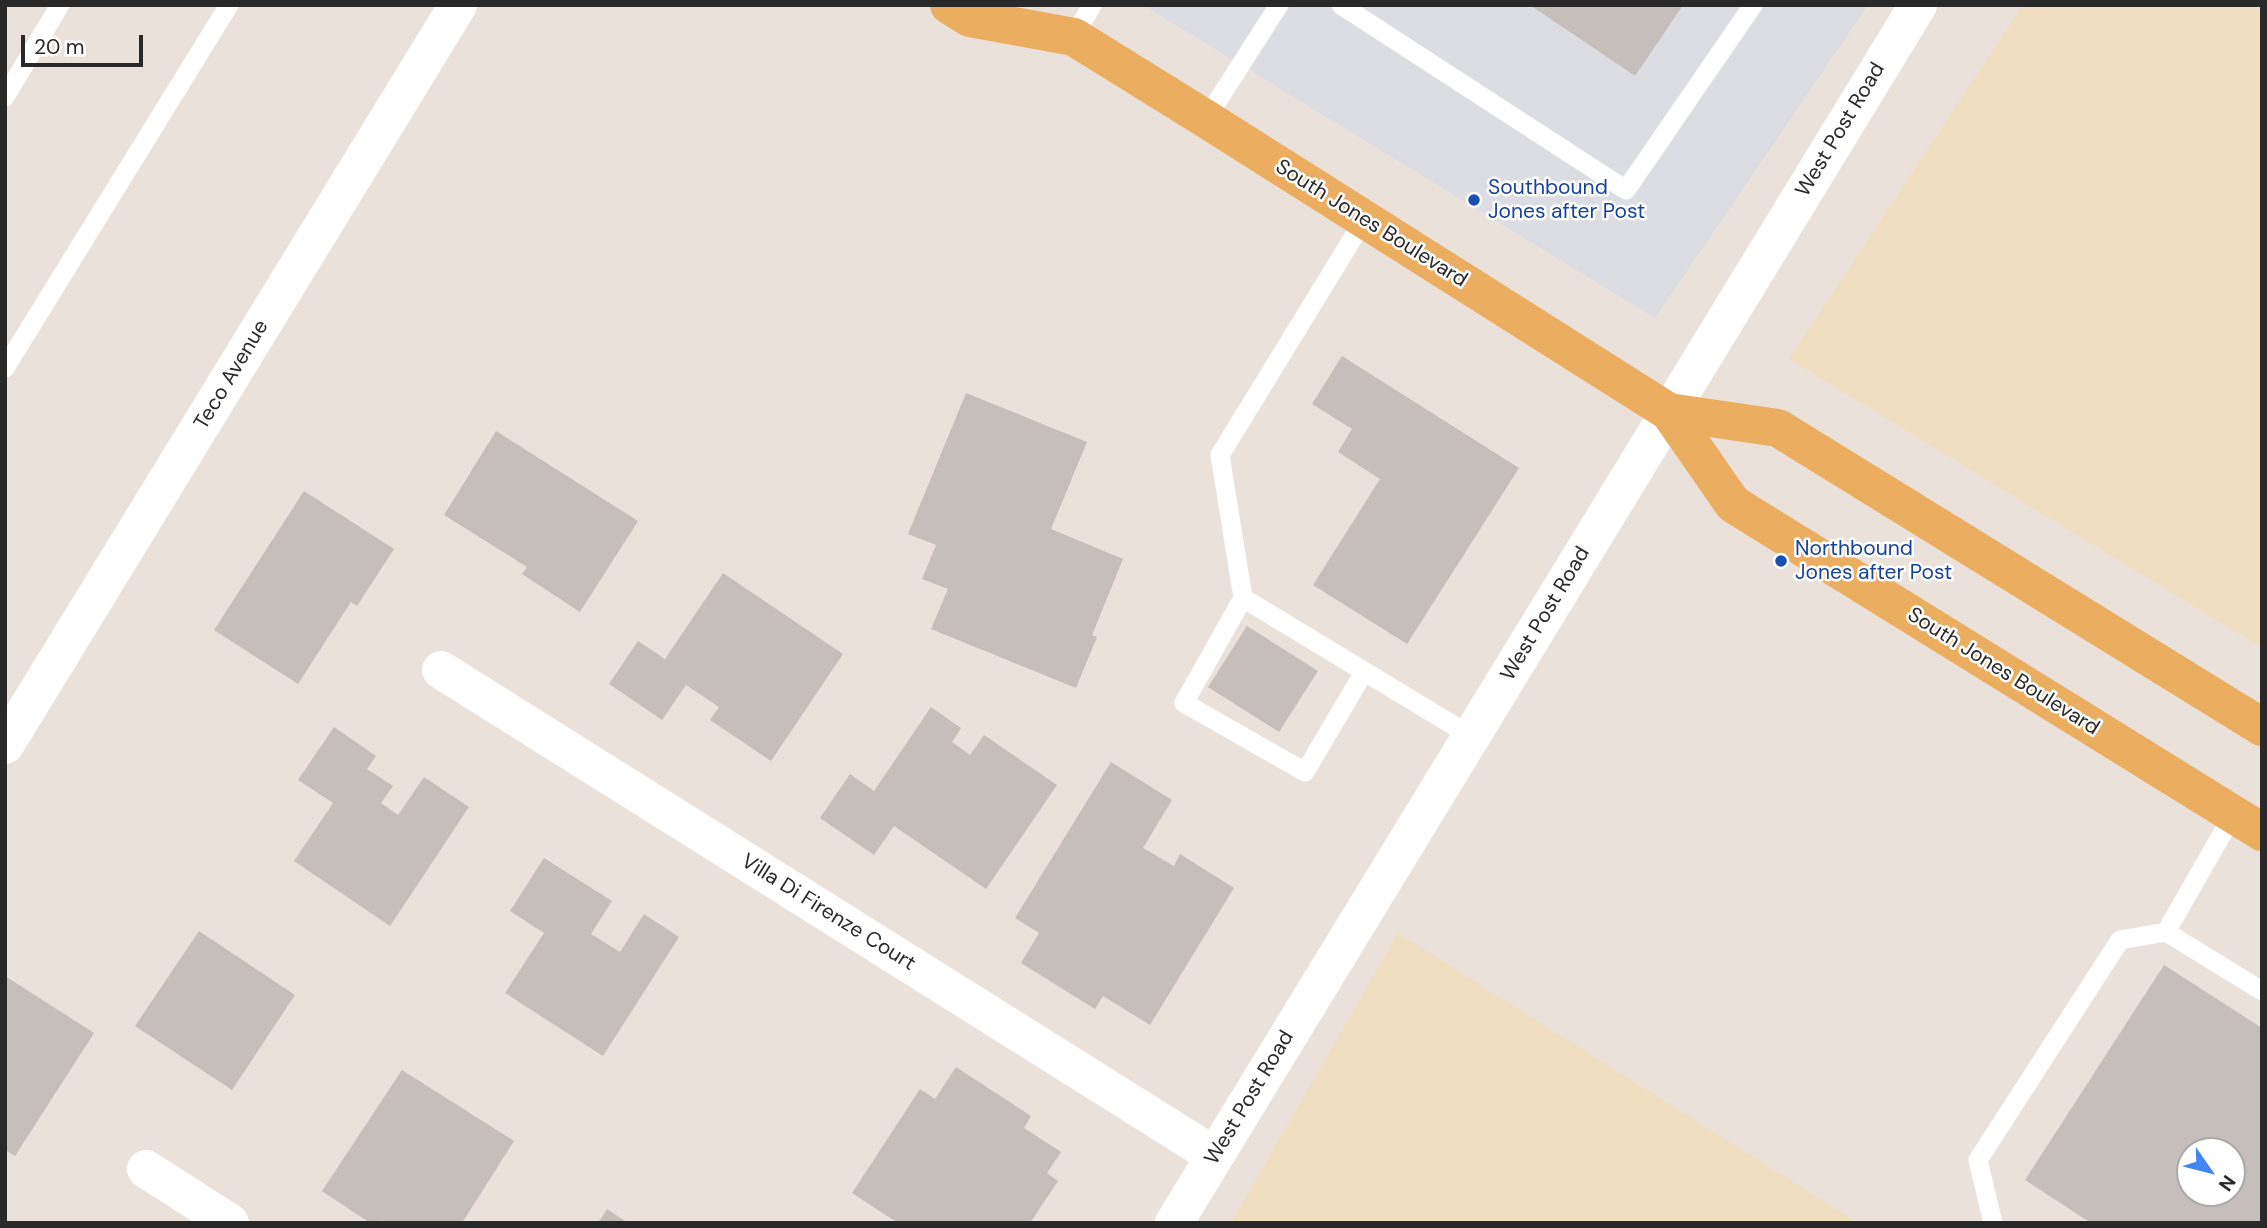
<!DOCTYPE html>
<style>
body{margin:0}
#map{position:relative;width:2267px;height:1228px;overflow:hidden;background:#ebe1db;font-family:"DM Sans",sans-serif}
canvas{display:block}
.frame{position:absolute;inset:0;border:7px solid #292929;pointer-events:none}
.north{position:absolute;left:2176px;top:1137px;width:70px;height:70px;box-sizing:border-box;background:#fff;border:2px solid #a9a9a9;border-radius:50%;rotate:125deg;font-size:19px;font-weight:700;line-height:28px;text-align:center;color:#292929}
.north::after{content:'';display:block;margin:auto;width:24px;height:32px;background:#4187f2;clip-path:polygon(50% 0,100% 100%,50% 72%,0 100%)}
.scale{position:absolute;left:21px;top:35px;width:122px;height:32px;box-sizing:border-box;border:4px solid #292929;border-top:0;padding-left:9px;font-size:21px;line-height:24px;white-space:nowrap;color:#292929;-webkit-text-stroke:5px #fff;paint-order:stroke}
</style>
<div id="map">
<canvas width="2267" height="1228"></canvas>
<div class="frame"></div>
<div class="north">N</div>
<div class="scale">20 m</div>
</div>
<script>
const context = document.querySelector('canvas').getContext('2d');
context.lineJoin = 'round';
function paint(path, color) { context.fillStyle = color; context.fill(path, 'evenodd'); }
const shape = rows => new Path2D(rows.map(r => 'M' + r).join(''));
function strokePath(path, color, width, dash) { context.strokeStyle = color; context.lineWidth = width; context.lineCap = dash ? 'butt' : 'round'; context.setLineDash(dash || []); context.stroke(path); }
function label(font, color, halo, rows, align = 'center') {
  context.font = font + ' "DM Sans",sans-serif'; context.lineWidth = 5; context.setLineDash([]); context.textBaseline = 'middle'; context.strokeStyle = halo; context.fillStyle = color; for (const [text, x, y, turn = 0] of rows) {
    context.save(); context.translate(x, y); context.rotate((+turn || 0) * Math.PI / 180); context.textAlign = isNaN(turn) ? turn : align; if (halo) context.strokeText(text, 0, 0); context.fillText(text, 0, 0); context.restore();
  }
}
const industrial = shape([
 [1143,5,1868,5,1655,318]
]);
const sand = shape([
 [2023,5,2262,5,2262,648,1789,359],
 [1398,933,1858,1223,1231,1223]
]);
const building = shape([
 [1530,5,1683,5,1635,76],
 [1342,356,1519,468,1407,644,1313,585,1380,479,1338,452,1352,429,1312,404],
 [966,393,1087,442,1051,529,1123,559,1092,635,1097,637,1076,688,931,629,948,589,922,579,936,545,908,534],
 [496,431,638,521,580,612,522,574,527,567,444,515],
 [304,491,394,549,357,606,351,602,298,684,214,630],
 [723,573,843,654,771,761,710,720,719,707,686,685,662,720,609,684,638,641,665,659],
 [1247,626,1318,671,1279,732,1208,687],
 [931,707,961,728,952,742,970,755,984,735,1057,785,986,889,894,826,874,855,820,818,850,774,874,791],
 [334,727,376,756,367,769,393,786,381,803,398,815,424,777,469,807,390,926,294,861,333,803,298,780],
 [1111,762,1172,800,1143,848,1174,866,1180,854,1234,888,1150,1025,1103,996,1095,1009,1021,963,1039,933,1015,918],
 [544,858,612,901,591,934,620,952,644,914,679,937,603,1056,505,993,544,933,510,911],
 [199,931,295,995,232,1090,135,1026],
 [2164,965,2262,1028,2262,1223,2091,1223,2025,1180],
 [2190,1151,2232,1151,2232,1193,2190,1193],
 [5,976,94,1033,15,1156,5,1150],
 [956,1067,1031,1116,1024,1128,1061,1152,1047,1173,1058,1181,1030,1223,898,1223,852,1193,920,1089,935,1099],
 [402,1070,514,1141,462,1223,386,1223,382,1220,381,1223,370,1223,322,1191],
 [607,1209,628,1223,598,1223]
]);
const lane = shape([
 [1341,5,1626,190,1753,5],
 [1074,37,1092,5],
 [5,97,60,5],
 [1206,119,1279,5],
 [1364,220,1220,455,1243,598,1471,736],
 [5,368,229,5],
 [1243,598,1184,703,1305,772,1364,672],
 [2233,815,2166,932,2262,991],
 [1993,1223,1978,1160,2120,940,2166,932]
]);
const street = shape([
 [441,670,1215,1156],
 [5,745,458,5],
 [146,1169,230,1223],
 [1174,1223,1918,5]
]);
const primary = shape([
 [949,5,970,18,1074,37,1206,119,1669,412,1733,504,2262,832],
 [1669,412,1778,428,2262,727]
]);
const markers = [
 [1474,200,7,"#1a4fb4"],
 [1781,561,7,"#1a4fb4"]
];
const streetNames = [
 ["West Post Road",1841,130,-59],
 ["South Jones Boulevard",1371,224,32],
 ["Teco Avenue",232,375,-59],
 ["West Post Road",1546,614,-59],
 ["South Jones Boulevard",2003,672,32],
 ["Villa Di Firenze Court",828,913,32],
 ["West Post Road",1250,1098,-59]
];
const transitNames = [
 ["Southbound",1488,188],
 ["Jones after Post",1488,212],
 ["Northbound",1795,549],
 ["Jones after Post",1795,573]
];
paint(industrial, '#dcdce3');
paint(sand, '#efdebf');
paint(building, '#c6bebb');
strokePath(lane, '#fff', 19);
strokePath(street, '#fff', 38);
strokePath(primary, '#ebae61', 38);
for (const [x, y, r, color] of markers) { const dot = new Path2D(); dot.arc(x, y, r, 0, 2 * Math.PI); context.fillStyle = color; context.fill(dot); strokePath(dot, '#fff', 2.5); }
label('21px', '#292929', '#fff', streetNames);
label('21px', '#164399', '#fff', transitNames, 'left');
</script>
